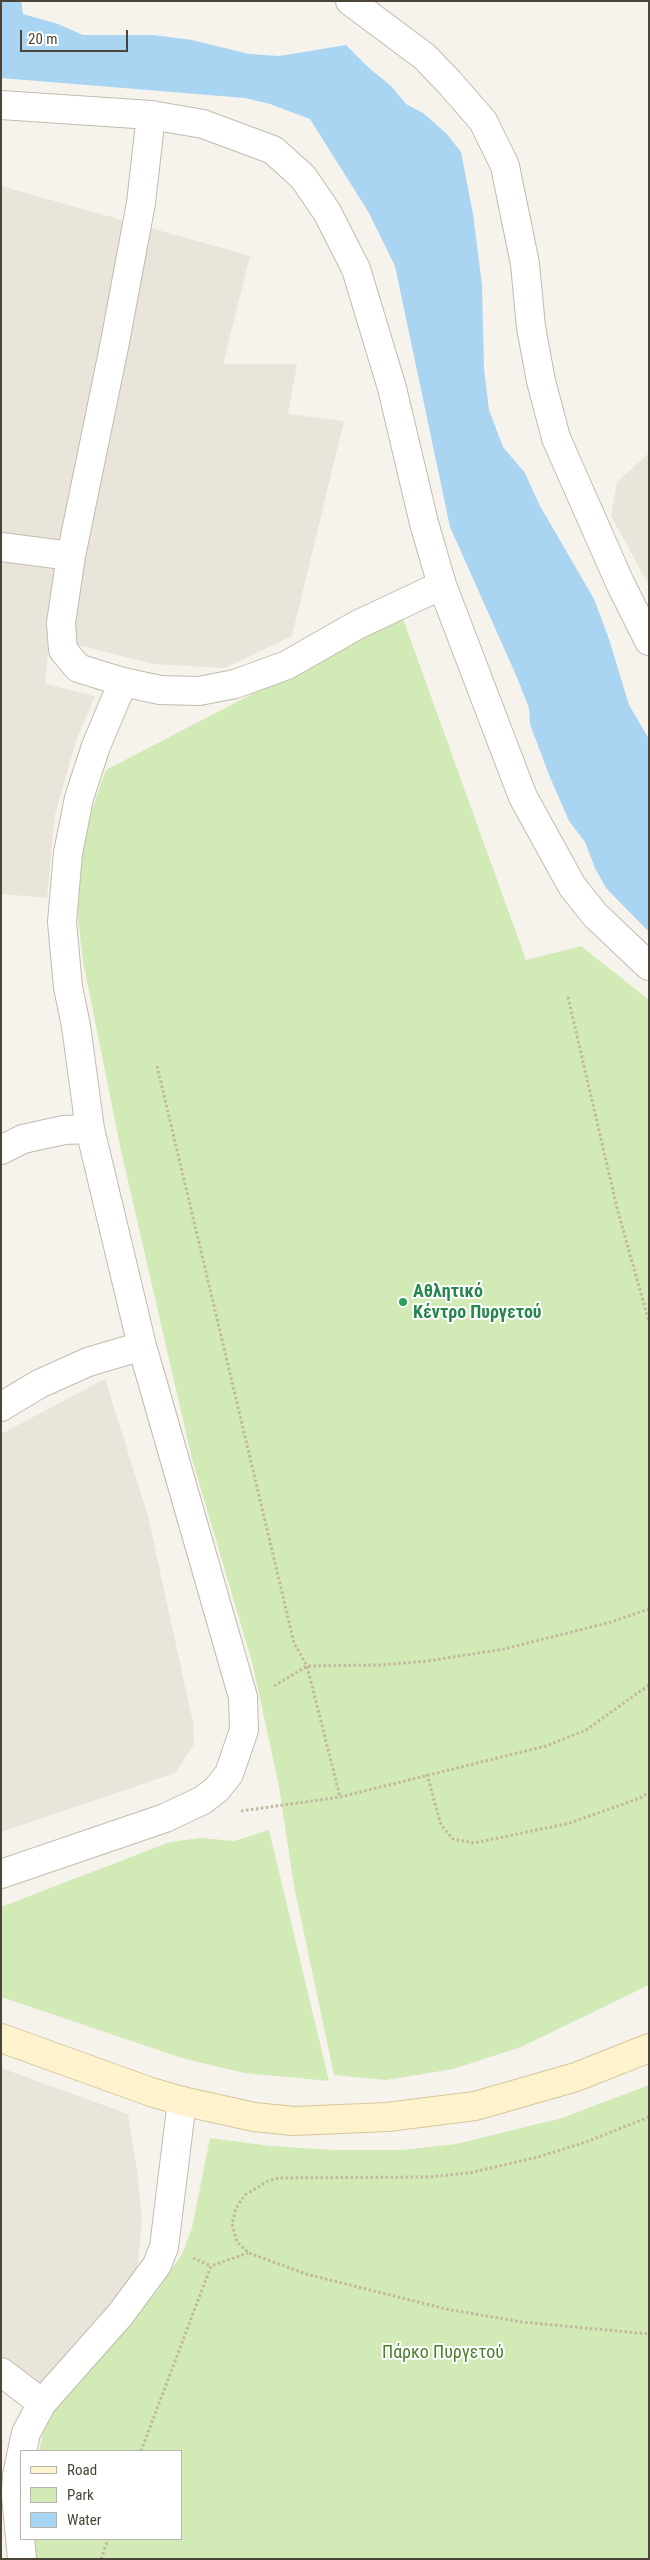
<!DOCTYPE html>
<meta charset="utf-8">
<style>
body{margin:0}
#map{position:relative;width:650px;height:2560px;overflow:hidden;background:#f6f3ec;font-family:"Roboto Condensed",sans-serif}
canvas{display:block}
.frame{position:absolute;inset:0;border:2px solid #4b4439;pointer-events:none}
.legend{position:absolute;left:20px;top:2450px;width:162px;height:90px;box-sizing:border-box;background:#fff;border:1px solid #b7b4b0;margin:0;padding:6px 9px;list-style:none;font-size:15px;color:#4b4439}
.legend li{display:flex;align-items:center;gap:10px;height:25px}
.legend b{width:25px;border:1px solid #b7b4b0}
.scale{position:absolute;left:20px;top:30px;width:108px;height:22px;box-sizing:border-box;border:2px solid #4b4439;border-top:0;padding-left:6px;font-size:15px;line-height:18px;white-space:nowrap;color:#4b4439;-webkit-text-stroke:4px #fff;paint-order:stroke}
</style>
<div id="map">
<canvas width="650" height="2560"></canvas>
<div class="frame"></div>
<ul class="legend">
<li><b style="height:6px;background:#fff3cd"></b>Road</li>
<li><b style="height:14px;background:#d2eab5"></b>Park</li>
<li><b style="height:14px;background:#a9d4f2"></b>Water</li>
</ul>
<div class="scale">20 m</div>
</div>
<script>
const context = document.querySelector('canvas').getContext('2d');
context.lineJoin = 'round';
function paint(path, color) { context.fillStyle = color; context.fill(path, 'evenodd'); }
const shape = rows => new Path2D(rows.map(r => 'M' + r).join(''));
function strokePath(path, color, width, dash) { context.strokeStyle = color; context.lineWidth = width; context.lineCap = dash ? 'butt' : 'round'; context.setLineDash(dash || []); context.stroke(path); }
function label(font, color, halo, rows, align = 'center') {
  context.font = font + ' "Roboto Condensed",sans-serif'; context.lineWidth = 4; context.setLineDash([]); context.textBaseline = 'middle'; context.strokeStyle = halo; context.fillStyle = color; for (const [text, x, y, turn = 0] of rows) {
    context.save(); context.translate(x, y); context.rotate((+turn || 0) * Math.PI / 180); context.textAlign = isNaN(turn) ? turn : align; if (halo) context.strokeText(text, 0, 0); context.fillText(text, 0, 0); context.restore();
  }
}
const residential = shape([
 [1,186,250,256,223,364,297,364,288,414,344,421,292,636,225,668,154,664,49,638,45,684,95,696,76,741,55,814,47,898,1,894],
 [649,453,649,585,611,516,617,482],
 [105,1379,148,1516,193,1723,194,1744,175,1773,1,1832,1,1434],
 [1,2068,128,2114,138,2178,142,2222,137,2271,129,2291,41,2389,1,2360]
]);
const green = shape([
 [402,616,526,960,581,946,649,1000,649,1985,521,2047,453,2069,386,2080,334,2075,294,1886,279,1786,252,1662,192,1459,120,1146,83,961,72,866,106,770],
 [269,1830,329,2081,245,2073,185,2059,1,1997,1,1907,170,1842,201,1838,234,1841],
 [649,2085,649,2559,35,2559,33,2539,181,2539,181,2451,39,2451,47,2415,132,2321,155,2294,182,2254,192,2228,210,2138,270,2146,334,2150,402,2150,456,2144,562,2118]
]);
const water = shape([
 [1,1,21,1,23,14,58,24,83,35,153,35,192,40,249,54,279,56,346,45,368,67,391,86,406,104,423,113,446,133,461,152,473,214,482,285,484,369,489,410,503,447,525,473,540,506,594,599,609,639,629,705,649,739,649,932,606,888,595,868,585,842,569,821,549,775,530,724,529,708,516,675,450,527,395,266,369,213,310,119,270,104,245,98,1,78]
]);
const path = shape([
 [568,997,617,1208,649,1322],
 [157,1066,294,1643,307,1666,340,1797],
 [274,1686,307,1666,380,1665,428,1661,504,1649,611,1622,649,1609],
 [427,1774,441,1825,453,1839,474,1843,570,1823,640,1798,649,1792],
 [241,1811,340,1797,546,1746,586,1730,649,1685],
 [649,2117,586,2142,538,2157,469,2173,429,2177,278,2178,268,2181,245,2195,236,2208,232,2224,237,2242,249,2253,306,2274,446,2309,522,2322,649,2334],
 [193,2258,211,2266],
 [141,2451,211,2266,248,2253],
 [101,2559,108,2539]
]);
const street = shape([
 [350,1,425,57,449,82,483,121,505,166,525,264,531,327,541,381,556,438,620,583,649,641],
 [1,105,151,115,203,124,273,150,303,177,327,212,356,269,392,388,424,523,442,585,523,797,572,886,595,915,649,966],
 [151,115,141,203,115,342,71,556,61,623,63,650,78,668,123,682,160,690,199,691,235,684,287,665,357,625,442,585],
 [1,547,71,556],
 [1,1150,23,1139,64,1130,90,1129],
 [1,1407,39,1384,88,1362,142,1346],
 [1,1874,165,1818,203,1800,217,1789,229,1774,244,1730,243,1697,142,1346,90,1129,76,1026,68,987,62,922,68,853,79,798,96,746,123,682],
 [1,2372,42,2403],
 [22,2559,16,2495,17,2475,26,2433,42,2403,120,2315,157,2265,164,2247,182,2101]
]);
const secondary = shape([
 [1,2038,151,2092,182,2101,254,2117,294,2121,387,2117,475,2106,576,2077,649,2048]
]);
const markers = [
 [403,1302,5,"#2e9e5b"]
];
const leisureNames = [
 ["Αθλητικό",413,1292],
 ["Κέντρο Πυργετού",413,1313]
];
const parkNames = [
 ["Πάρκο Πυργετού",443,2353]
];
paint(residential, '#eae5da');
paint(green, '#d2eab5');
paint(water, '#a9d4f2');
strokePath(street, '#c2bbae', 30);
strokePath(secondary, '#d6c79b', 30);
strokePath(path, '#c4b79f', 3, [2.5, 2.5]);
strokePath(street, '#fff', 28);
strokePath(secondary, '#fff3cd', 28);
for (const [x, y, r, color] of markers) { const dot = new Path2D(); dot.arc(x, y, r, 0, 2 * Math.PI); context.fillStyle = color; context.fill(dot); strokePath(dot, '#fff', 2); }
label('bold 18px', '#27864d', '#fff', leisureNames, 'left');
label('18px', '#4a7f2a', '#fff', parkNames);
</script>
